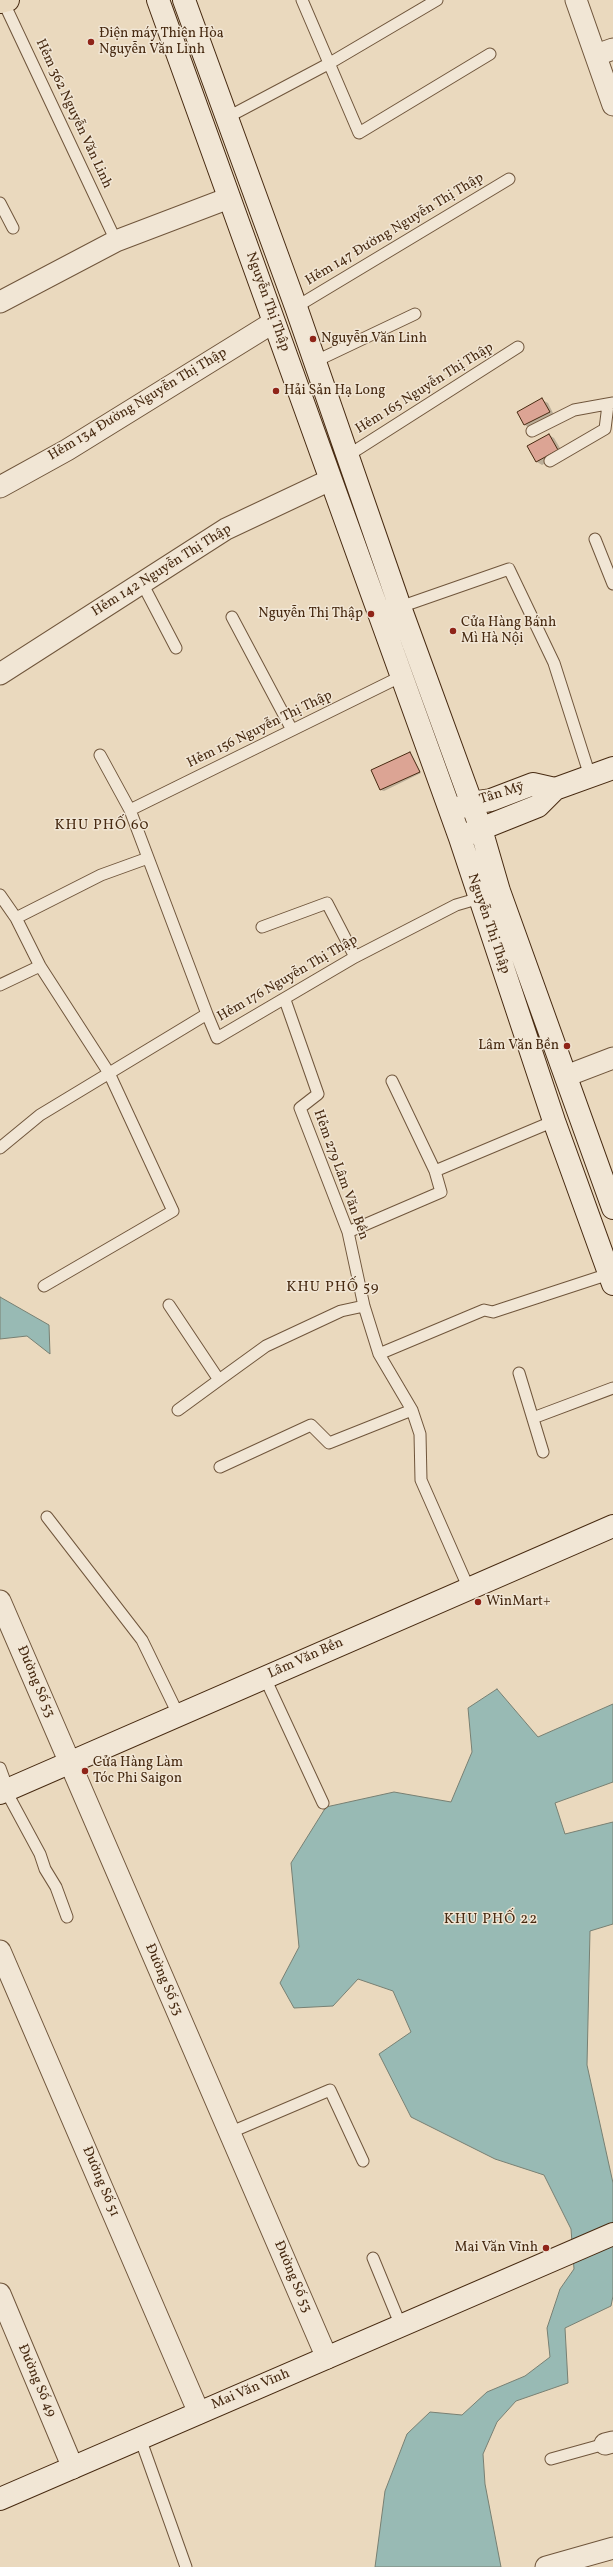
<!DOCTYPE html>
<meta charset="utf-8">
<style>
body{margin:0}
canvas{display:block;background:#ead9be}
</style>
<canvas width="613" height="2567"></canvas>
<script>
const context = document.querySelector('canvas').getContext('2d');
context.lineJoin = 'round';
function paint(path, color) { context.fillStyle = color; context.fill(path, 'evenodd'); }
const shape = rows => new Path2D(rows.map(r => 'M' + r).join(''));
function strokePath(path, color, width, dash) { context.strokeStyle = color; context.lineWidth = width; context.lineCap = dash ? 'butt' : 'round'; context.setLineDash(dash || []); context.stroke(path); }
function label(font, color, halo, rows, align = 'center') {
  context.font = font + ' Vollkorn,serif'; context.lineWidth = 3; context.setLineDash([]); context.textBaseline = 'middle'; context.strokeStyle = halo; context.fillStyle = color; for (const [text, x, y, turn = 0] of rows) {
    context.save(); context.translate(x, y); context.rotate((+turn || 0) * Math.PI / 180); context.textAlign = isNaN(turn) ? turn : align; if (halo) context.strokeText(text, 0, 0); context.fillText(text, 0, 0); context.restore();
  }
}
const water = shape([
 [0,1297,49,1325,50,1354,27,1336,0,1339,0,1297],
 [497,1689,538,1737,613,1704,613,1782,555,1803,565,1834,613,1822,613,1924,590,1931,587,2065,613,2183,613,2296,611,2306,565,2328,568,2383,516,2401,497,2422,483,2454,485,2484,501,2567,375,2567,385,2491,407,2434,430,2412,462,2415,487,2392,525,2376,550,2357,547,2328,560,2289,574,2269,571,2229,544,2175,495,2159,411,2117,379,2054,411,2032,393,1991,358,1979,333,2006,294,2008,280,1983,299,1947,291,1863,326,1807,394,1792,451,1802,472,1752,468,1708,497,1689]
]);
const shadow = shape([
 [542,400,548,403,554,415,530,428,525,425,519,412],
 [549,435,554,438,563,453,542,465,537,462,528,446],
 [410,753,421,773,384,791,381,790,372,771]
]);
const building = shape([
 [542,398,550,412,524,425,517,412,542,398],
 [549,434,558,450,536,462,527,446,549,434],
 [410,752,420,772,380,790,371,770,410,752]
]);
const lane = shape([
 [302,0,359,133,490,54],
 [3,1,116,241],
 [228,117,330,63,437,0],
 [0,203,13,228],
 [296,307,509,179],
 [314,362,415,314],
 [532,431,574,410,613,403],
 [347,456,518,347],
 [550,461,605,429,608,405],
 [595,539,613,584],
 [142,583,176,648],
 [400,607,509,569,554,663,590,776],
 [232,617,292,730],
 [100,755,130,810,207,1014],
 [130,810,402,676],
 [0,895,16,918,40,966,109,1073,173,1211,44,1286],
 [16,918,101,875,148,858],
 [262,927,327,903,355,957],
 [0,985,40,966],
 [285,1000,318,1094,300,1108,348,1232,364,1306,379,1354,412,1410,420,1434,421,1480,469,1589],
 [0,1148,40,1115,207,1014,217,1038,355,957,456,905,480,898],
 [435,1171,554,1121],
 [348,1232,441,1192,435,1171,392,1081],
 [169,1305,219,1380,266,1346,341,1311,364,1306],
 [379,1354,484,1310,493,1312,609,1274],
 [519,1373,543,1452],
 [178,1410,219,1380],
 [533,1418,613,1388],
 [220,1467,311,1425,329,1443,412,1410],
 [47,1517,142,1640,179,1716],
 [265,1678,323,1803],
 [0,1768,8,1790],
 [6,1791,40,1854,45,1869,56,1887,67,1917],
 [229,2133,330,2090,363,2161],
 [373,2258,401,2326],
 [140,2438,186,2567],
 [551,2459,605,2444]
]);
const street = shape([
 [576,0,613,105],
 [596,55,613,49],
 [0,302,116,241,229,198],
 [0,487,67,450,274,322],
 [0,674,226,529,330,480],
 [566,1076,613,1058],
 [0,1601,327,2358],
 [0,1951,199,2413],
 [0,2294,73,2468],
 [605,2444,613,2442],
 [546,2567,613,2548]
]);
const secondary = shape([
 [158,0,460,838,554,1121,613,1284],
 [184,0,296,307,400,607,481,829,499,891,613,1208],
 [459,808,471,803,491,800,533,784,555,789],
 [468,834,538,806,555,789,613,768],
 [0,1793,613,1526],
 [0,2499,613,2234]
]);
const primary = shape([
 [0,2,8,0]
]);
const markers = [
 [91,42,4,"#8f2418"],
 [313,339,4,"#8f2418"],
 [276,391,4,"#8f2418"],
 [371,614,4,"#8f2418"],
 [453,631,4,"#8f2418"],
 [567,1046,4,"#8f2418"],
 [478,1602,4,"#8f2418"],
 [85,1771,4,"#8f2418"],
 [546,2248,4,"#8f2418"]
];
const poiNames = [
 ["Điện máy Thiên Hòa",99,34],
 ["Nguyễn Văn Linh",99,50],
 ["Nguyễn Văn Linh",321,339],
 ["Hải Sản Hạ Long",284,391],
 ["Nguyễn Thị Thập",363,614,"right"],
 ["Cửa Hàng Bánh",461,623],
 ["Mì Hà Nội",461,639],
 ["Lâm Văn Bền",559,1046,"right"],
 ["WinMart+",486,1602],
 ["Cửa Hàng Làm",93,1763],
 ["Tóc Phi Saigon",93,1779],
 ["Mai Văn Vĩnh",538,2248,"right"]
];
const streetNames = [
 ["Hẻm 362 Nguyễn Văn Linh",73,114,65],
 ["Hẻm 147 Đường Nguyễn Thị Thập",395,230,-31],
 ["Nguyễn Thị Thập",267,302,70],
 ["Hẻm 165 Nguyễn Thị Thập",425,389,-32],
 ["Hẻm 134 Đường Nguyễn Thị Thập",138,405,-31],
 ["Hẻm 142 Nguyễn Thị Thập",162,571,-32],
 ["Hẻm 156 Nguyễn Thị Thập",260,730,-26],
 ["Tân Mỹ",502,794,-17],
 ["Nguyễn Thị Thập",488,924,71],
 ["Hẻm 176 Nguyễn Thị Thập",288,979,-30],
 ["Hẻm 279 Lâm Văn Bền",340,1175,70],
 ["Lâm Văn Bền",306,1659,-24],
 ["Đường Số 53",35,1682,67],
 ["Đường Số 53",163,1980,67],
 ["Đường Số 51",100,2182,67],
 ["Đường Số 53",292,2277,67],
 ["Đường Số 49",36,2381,67],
 ["Mai Văn Vĩnh",251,2390,-23]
];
const neighbourhoodNames = [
 ["KHU PHỐ 60",102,826],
 ["KHU PHỐ 59",333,1288],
 ["KHU PHỐ 22",491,1920]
];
paint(water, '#98bab4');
strokePath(water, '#788073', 1);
paint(shadow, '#0003');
paint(building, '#dca494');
strokePath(building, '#472a11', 1);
strokePath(lane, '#70563c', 13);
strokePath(street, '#70563c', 23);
strokePath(secondary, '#472a11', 24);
strokePath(primary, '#472a11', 24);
strokePath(lane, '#f1e6d5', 11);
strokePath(street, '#f1e6d5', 21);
strokePath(secondary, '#f1e6d5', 22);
strokePath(primary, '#ead9be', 22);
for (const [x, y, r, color] of markers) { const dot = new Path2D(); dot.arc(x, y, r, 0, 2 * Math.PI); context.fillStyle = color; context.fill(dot); strokePath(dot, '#f1e6d5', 1.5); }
label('14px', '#472a11', '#f1e6d5', poiNames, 'left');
label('14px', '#472a11', '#f1e6d5', streetNames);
context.letterSpacing = '1px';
label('15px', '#472a11', '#f1e6d5', neighbourhoodNames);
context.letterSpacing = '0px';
</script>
